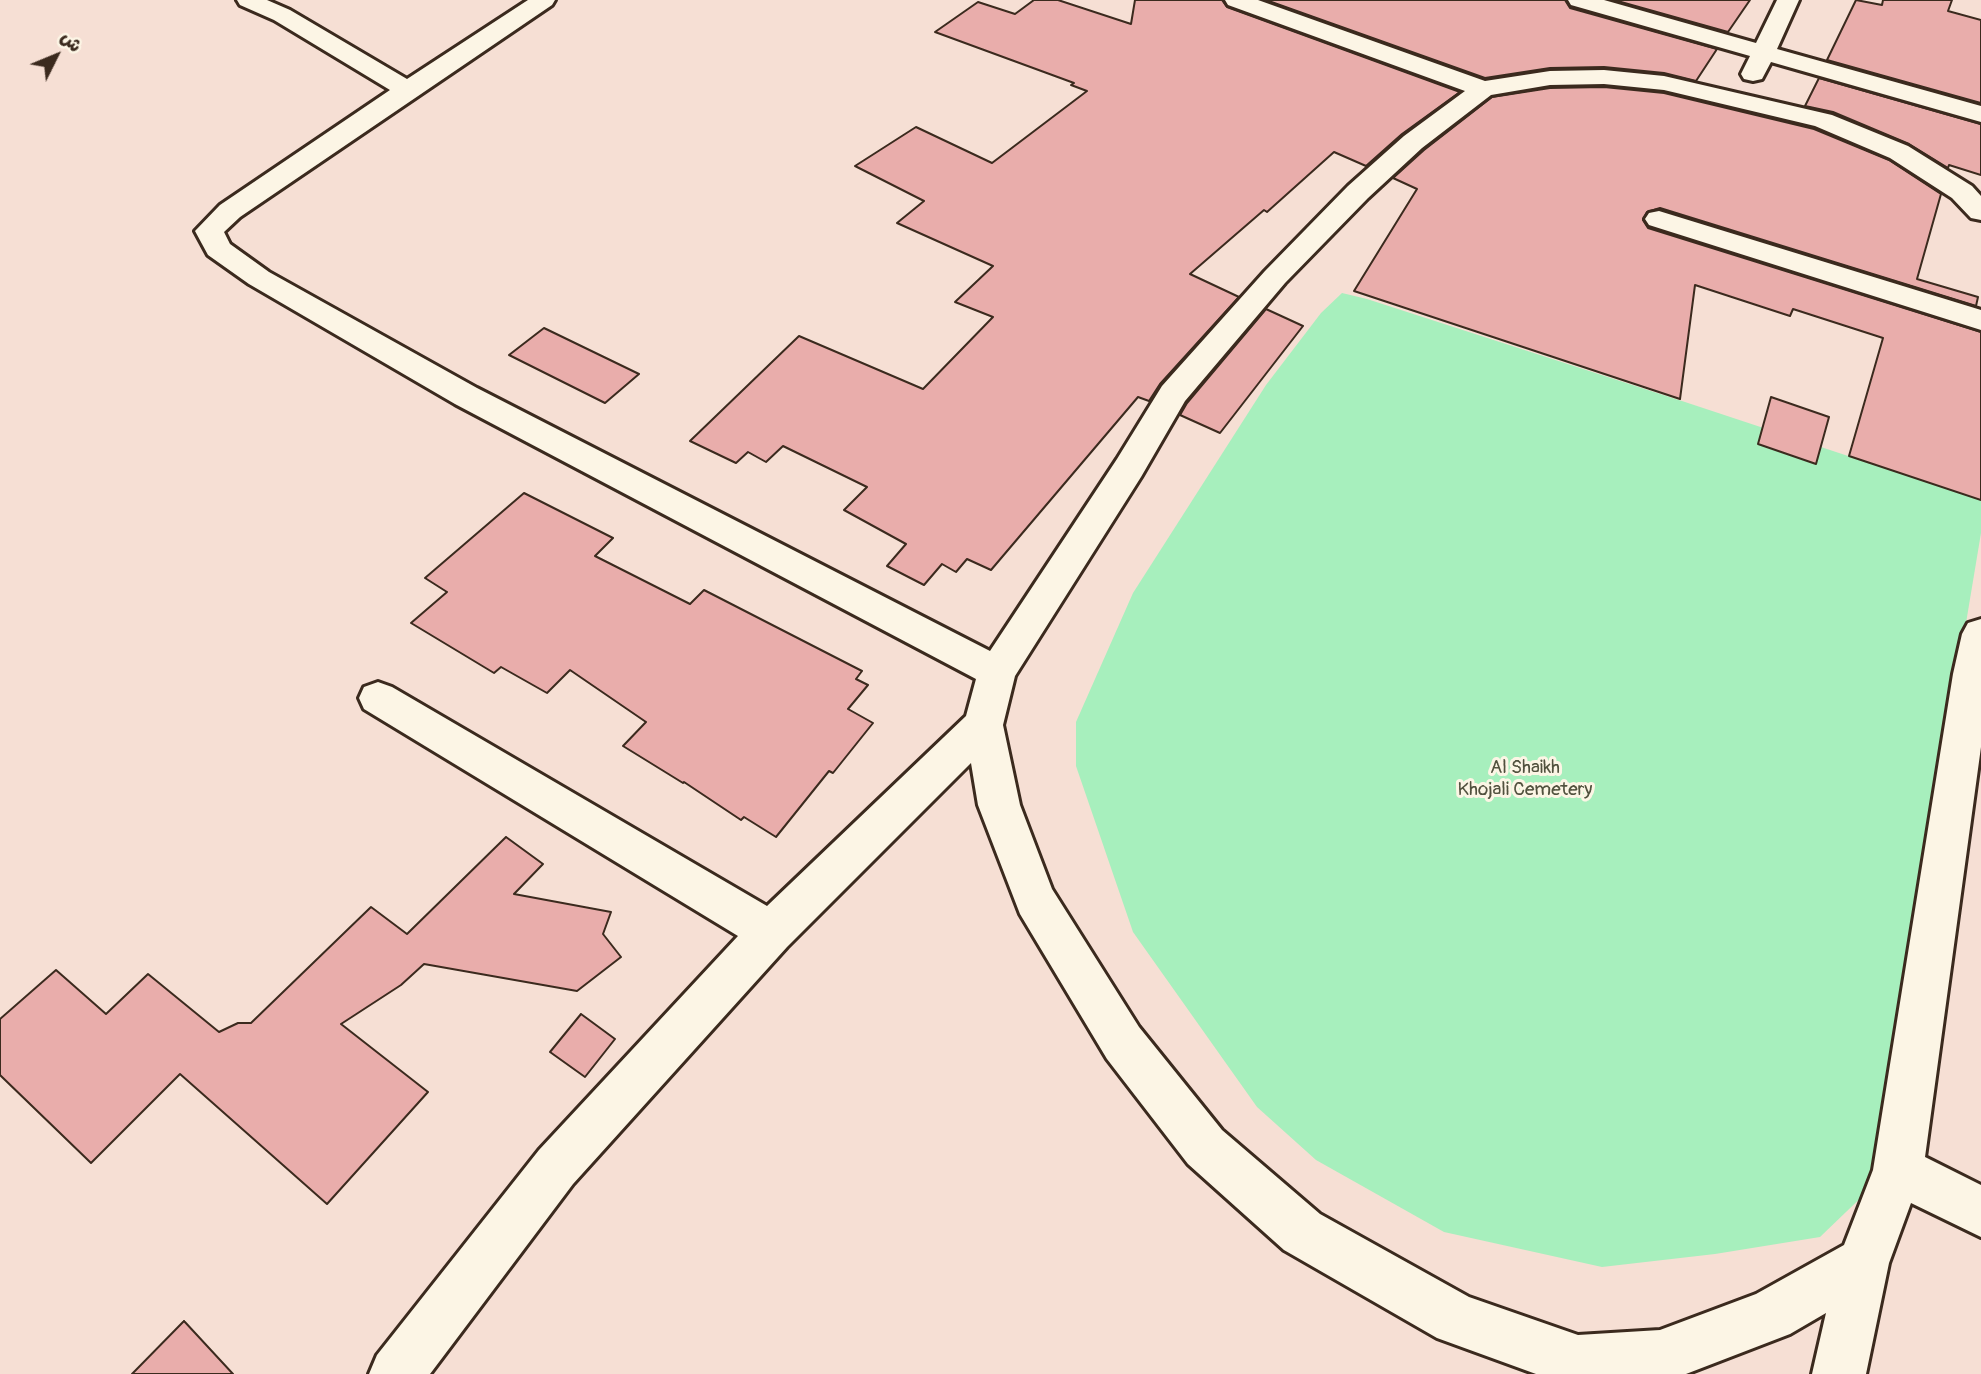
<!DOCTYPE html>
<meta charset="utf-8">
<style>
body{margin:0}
#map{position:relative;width:1981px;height:1374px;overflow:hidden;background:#f6dfd4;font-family:Pangolin,"Playpen Sans Arabic",sans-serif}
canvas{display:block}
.north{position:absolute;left:21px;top:21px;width:70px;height:70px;-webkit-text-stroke:5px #fcf5e5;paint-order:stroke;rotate:47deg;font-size:19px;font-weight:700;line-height:28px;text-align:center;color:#3b2a1e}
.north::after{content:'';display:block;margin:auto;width:24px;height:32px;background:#3b2a1e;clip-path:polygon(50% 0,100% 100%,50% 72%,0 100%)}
</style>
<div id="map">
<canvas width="1981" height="1374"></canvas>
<div class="north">ش</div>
</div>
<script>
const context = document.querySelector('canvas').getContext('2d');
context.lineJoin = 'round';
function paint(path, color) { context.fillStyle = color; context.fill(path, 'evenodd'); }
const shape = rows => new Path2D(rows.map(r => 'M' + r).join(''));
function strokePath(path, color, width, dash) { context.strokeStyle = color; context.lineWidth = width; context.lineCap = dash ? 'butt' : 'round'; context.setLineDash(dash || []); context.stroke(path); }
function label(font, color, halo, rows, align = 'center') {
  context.font = font + ' Pangolin,sans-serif'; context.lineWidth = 6; context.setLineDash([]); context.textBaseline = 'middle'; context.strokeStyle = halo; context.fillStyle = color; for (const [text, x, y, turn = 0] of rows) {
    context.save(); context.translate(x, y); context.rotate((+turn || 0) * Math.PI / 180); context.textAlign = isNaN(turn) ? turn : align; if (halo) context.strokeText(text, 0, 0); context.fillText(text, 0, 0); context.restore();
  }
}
const green = shape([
 [1342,293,1367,299,1685,402,1981,500,1981,533,1872,1187,1820,1237,1715,1254,1602,1267,1444,1232,1316,1160,1257,1107,1133,932,1076,766,1076,722,1133,593,1266,385,1321,313]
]);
const building = shape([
 [1034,0,1058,0,1131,24,1135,0,1222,0,1227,7,1460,92,1402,134,1366,166,1334,152,1267,212,1264,210,1190,274,1239,297,1160,384,1149,401,1138,397,991,570,967,559,956,572,942,564,924,585,887,566,906,544,844,510,867,487,783,446,766,462,748,452,736,463,690,441,799,336,923,389,993,317,955,302,993,266,897,223,924,201,855,166,916,127,992,163,1087,91,1071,85,1074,83,935,32,978,2,1015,14,1034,0],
 [1266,0,1565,0,1570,8,1717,49,1696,81,1664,73,1604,67,1550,68,1485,78,1266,0],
 [1614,0,1750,0,1728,32,1614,0],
 [1856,0,1882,5,1883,0,1952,0,1948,11,1981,20,1981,103,1827,60,1856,0],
 [1819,78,1981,124,1981,175,1949,165,1948,168,1909,144,1833,112,1805,106,1819,78],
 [1604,87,1664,93,1814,129,1889,160,1941,194,1917,279,1978,297,1976,306,1660,208,1647,212,1643,220,1648,228,1981,332,1981,500,1849,456,1883,338,1793,309,1790,316,1695,285,1680,399,1354,291,1417,189,1393,178,1424,150,1492,97,1550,88,1604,87],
 [1266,309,1303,326,1220,433,1180,415,1187,403,1266,309],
 [544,328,639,374,605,403,509,355,544,328],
 [1771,397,1829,417,1816,464,1758,444,1771,397],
 [524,493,613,538,595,556,690,604,704,590,862,671,856,679,868,685,848,709,873,723,833,773,829,771,776,837,744,817,741,820,684,782,683,783,623,746,646,722,570,670,547,693,501,667,494,673,411,623,447,592,425,578,524,493],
 [506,837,543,864,514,894,611,912,603,934,621,957,577,991,424,964,401,985,341,1024,428,1092,327,1204,180,1074,91,1163,0,1075,0,1019,56,970,106,1014,148,974,219,1032,238,1023,251,1023,371,907,407,934,506,837],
 [581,1014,615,1039,585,1077,550,1052,581,1014],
 [184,1321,233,1374,132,1374,184,1321]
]);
const minor = shape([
 [237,0,267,0,290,10,407,79,528,0,555,0,552,5,240,217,224,232,230,244,269,272,477,388,990,651,1117,459,1162,386,1265,271,1348,186,1404,136,1465,91,1228,5,1225,0,1258,0,1485,81,1550,71,1604,70,1664,76,1832,115,1908,146,1972,186,1981,196,1981,220,1971,218,1952,198,1890,158,1815,126,1664,90,1604,84,1550,85,1491,95,1422,148,1368,198,1285,283,1185,401,1141,477,1015,676,1003,725,1020,805,1052,889,1139,1027,1222,1130,1320,1214,1469,1297,1578,1335,1660,1330,1756,1294,1844,1245,1873,1170,1953,674,1962,634,1968,623,1981,619,1981,747,1925,1157,1981,1185,1981,1237,1911,1203,1889,1263,1866,1374,1812,1374,1826,1313,1790,1334,1686,1374,1536,1374,1437,1338,1284,1250,1188,1164,1107,1059,1020,914,978,805,971,763,787,947,573,1184,430,1374,369,1374,377,1355,539,1150,738,936,364,709,359,698,364,687,378,682,392,687,767,906,966,716,976,679,455,404,249,284,208,255,195,231,220,205,390,90,274,20,240,5,237,0],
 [1568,0,1604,0,1756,43,1777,0,1799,0,1777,49,1981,106,1981,122,1771,62,1762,79,1753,81,1744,79,1741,74,1750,56,1571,5,1568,0],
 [1659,211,1981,310,1981,330,1649,225,1645,219,1649,213,1659,211]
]);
const parkNames = [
 ["Al Shaikh",1525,768],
 ["Khojali Cemetery",1525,790]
];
paint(green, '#a7efbd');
paint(building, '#e9adab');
strokePath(building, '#3b2a1e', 2);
strokePath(minor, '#3b2a1e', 6);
paint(minor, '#fcf5e5');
label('19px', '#51513e', '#fcf5e5', parkNames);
</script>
